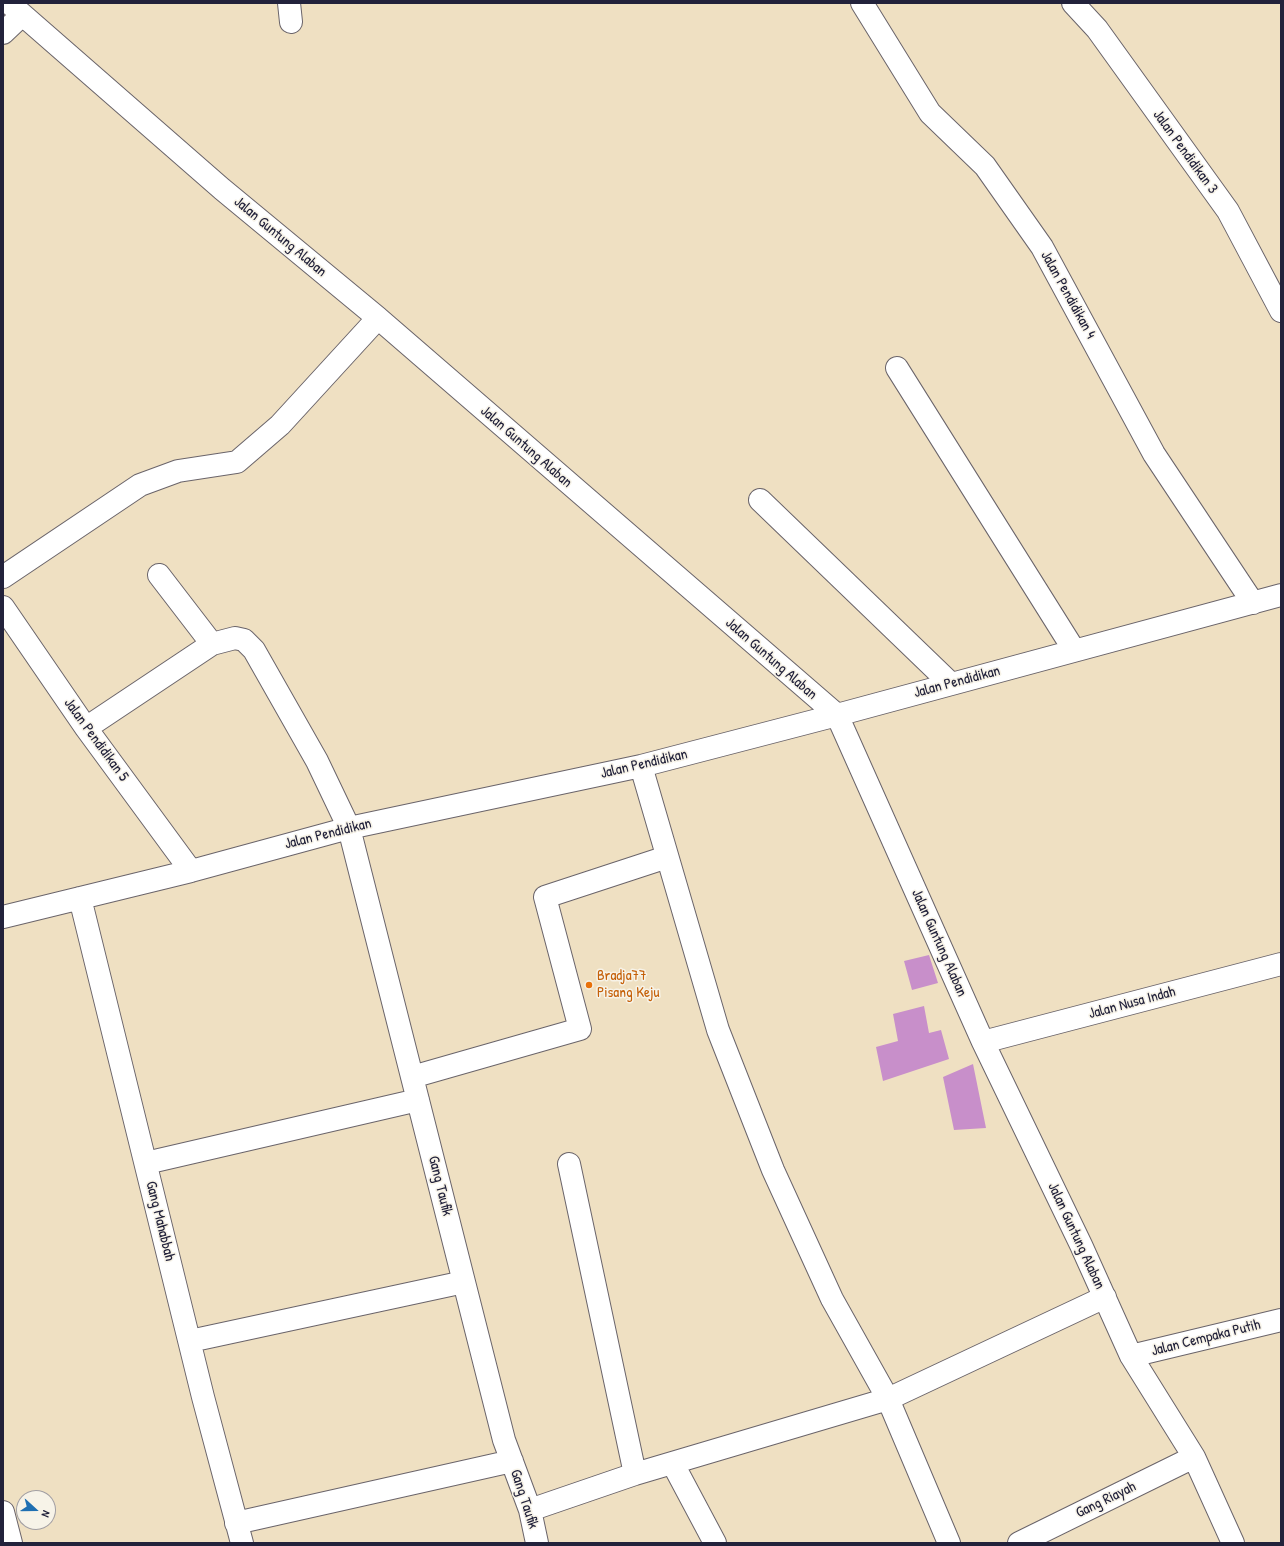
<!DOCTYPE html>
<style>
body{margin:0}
#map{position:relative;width:1284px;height:1546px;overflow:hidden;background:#efe0c2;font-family:"Patrick Hand",sans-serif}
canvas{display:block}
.frame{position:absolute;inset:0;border:4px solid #22223b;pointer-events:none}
.north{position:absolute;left:16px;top:1490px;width:40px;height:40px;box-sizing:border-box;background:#f7f3e8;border:1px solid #a29fa3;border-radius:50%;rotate:111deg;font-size:11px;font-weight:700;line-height:16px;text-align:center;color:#22223b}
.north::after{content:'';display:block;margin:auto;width:14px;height:18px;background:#1f6fb2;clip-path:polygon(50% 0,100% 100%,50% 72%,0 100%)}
</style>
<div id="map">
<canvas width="1284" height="1546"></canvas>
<div class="frame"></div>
<div class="north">N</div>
</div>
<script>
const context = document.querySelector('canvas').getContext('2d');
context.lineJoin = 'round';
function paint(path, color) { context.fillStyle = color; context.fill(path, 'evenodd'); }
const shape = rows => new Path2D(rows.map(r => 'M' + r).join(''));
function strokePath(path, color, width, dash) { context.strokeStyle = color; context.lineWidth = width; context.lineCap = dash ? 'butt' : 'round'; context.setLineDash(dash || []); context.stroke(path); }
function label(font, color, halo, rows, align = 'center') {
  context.font = font + ' "Patrick Hand",sans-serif'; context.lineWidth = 3; context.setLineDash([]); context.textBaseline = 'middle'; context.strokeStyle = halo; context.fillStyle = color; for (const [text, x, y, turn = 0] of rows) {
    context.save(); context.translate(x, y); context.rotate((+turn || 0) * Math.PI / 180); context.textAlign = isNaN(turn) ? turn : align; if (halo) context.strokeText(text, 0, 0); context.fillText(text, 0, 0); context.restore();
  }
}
const building = shape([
 [929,955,938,983,912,990,904,961],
 [924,1006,929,1033,941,1030,949,1059,883,1081,876,1047,898,1041,893,1014],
 [973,1064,986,1128,954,1130,943,1077]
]);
const minor = shape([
 [9,3,222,189,378,318,837,715,983,1042,1081,1245,1131,1356,1194,1457,1233,1543],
 [289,3,291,22],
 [862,3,930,113,985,166,1042,247,1154,454,1253,603],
 [1073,3,1097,29,1228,211,1281,311],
 [3,33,22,15],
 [897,368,1074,650],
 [760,500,951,684],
 [159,575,212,644,235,638,244,640,254,650,317,761,349,828,504,1440,530,1510,537,1543],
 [3,577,140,485,178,471,237,462,280,425,378,318],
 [3,607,86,728,191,871],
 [86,728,212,644],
 [641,766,718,1030,773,1170,832,1299,888,1399,949,1543],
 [80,898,203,1397,242,1543],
 [3,917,191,871,349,828,641,766,837,715,1281,595],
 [983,1042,1281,964],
 [412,1077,580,1029,545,897,667,857],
 [146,1163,418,1100],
 [569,1164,635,1474],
 [190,1341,464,1282],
 [1131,1356,1281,1320],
 [673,1464,715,1543],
 [530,1510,635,1474,888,1399,1105,1297],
 [3,1512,11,1543],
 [236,1523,512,1461],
 [1019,1543,1194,1457]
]);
const markers = [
 [589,985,4,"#e8710a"]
];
const streetNames = [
 ["Jalan Pendidikan 3",1185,152,54],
 ["Jalan Guntung Alaban",280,237,40],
 ["Jalan Pendidikan 4",1068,295,61],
 ["Jalan Guntung Alaban",526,447,41],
 ["Jalan Guntung Alaban",771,659,41],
 ["Jalan Pendidikan",957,682,-15],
 ["Jalan Pendidikan 5",96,740,54],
 ["Jalan Pendidikan",644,764,-13],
 ["Jalan Pendidikan",328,834,-14],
 ["Jalan Guntung Alaban",939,943,66],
 ["Jalan Nusa Indah",1132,1003,-15],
 ["Gang Taufik",440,1186,76],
 ["Gang Mahabbah",160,1221,76],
 ["Jalan Guntung Alaban",1076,1236,65],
 ["Jalan Cempaka Putih",1206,1338,-14],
 ["Gang Taufik",524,1499,72],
 ["Gang Riayah",1106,1500,-26]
];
const foodNames = [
 ["Bradja77",597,976],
 ["Pisang Keju",597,993]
];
paint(building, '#c88fca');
strokePath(minor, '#6a646a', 24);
strokePath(minor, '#fff', 22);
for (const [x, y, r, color] of markers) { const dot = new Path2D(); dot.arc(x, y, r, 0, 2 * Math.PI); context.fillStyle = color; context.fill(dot); strokePath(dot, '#f7f3e8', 1.5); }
label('15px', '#22223b', '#f7f3e8', streetNames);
label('15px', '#c56008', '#f7f3e8', foodNames, 'left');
</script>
